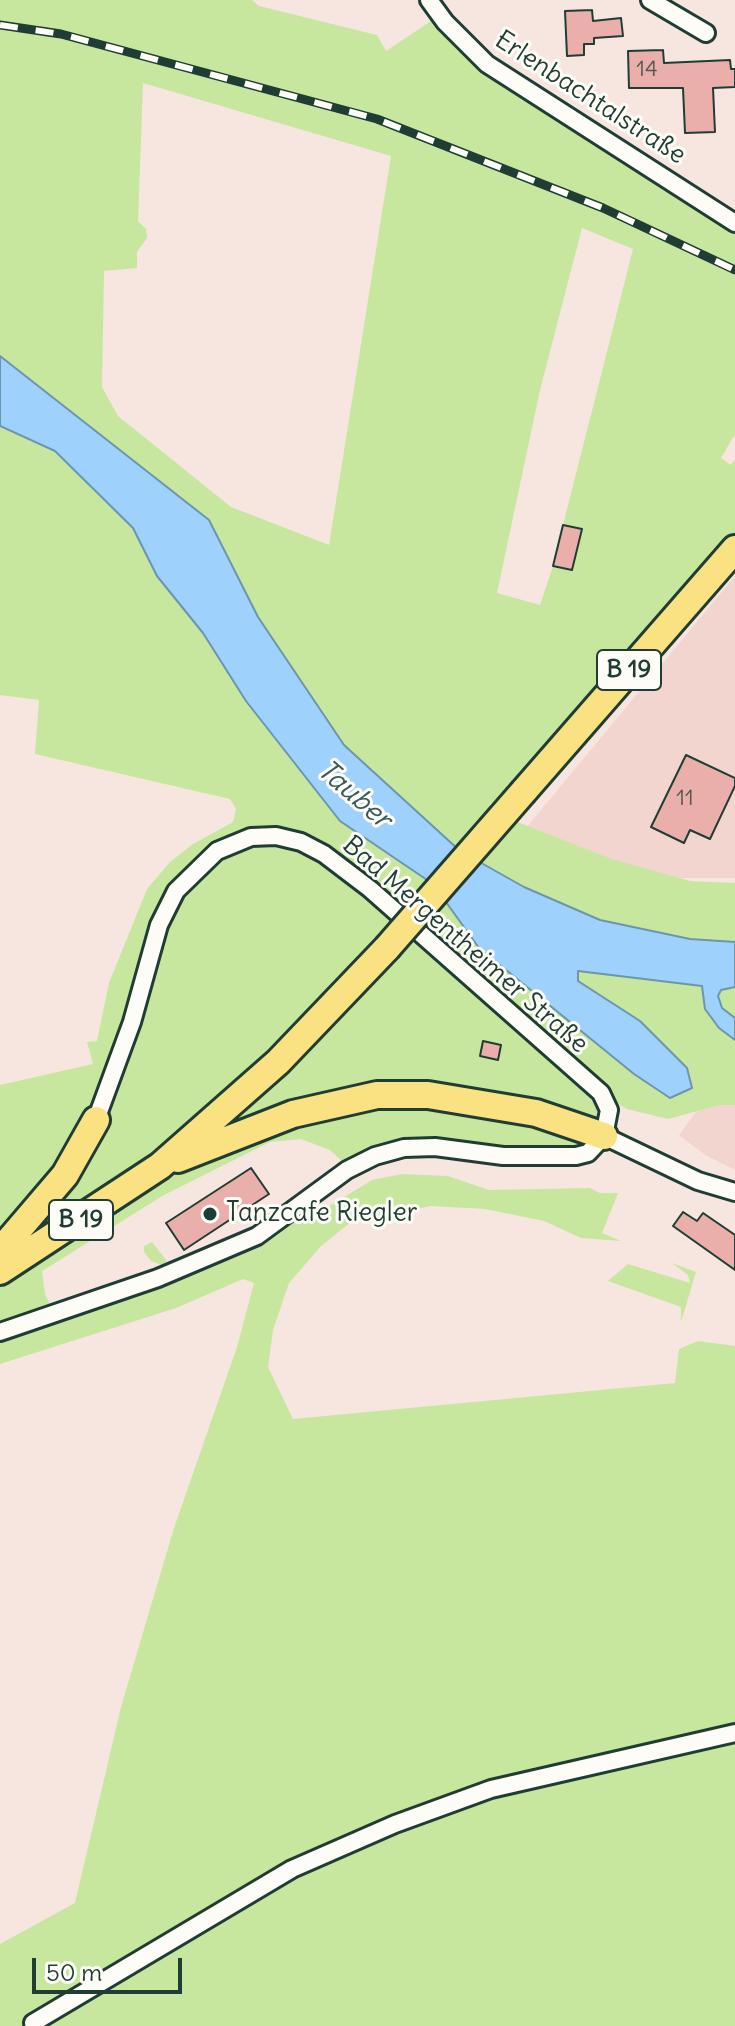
<!DOCTYPE html>
<meta charset="utf-8">
<style>
body{margin:0}
#map{position:relative;width:735px;height:2026px;overflow:hidden;background:#f7e5e0;font-family:Delius,sans-serif}
canvas{display:block}
.scale{position:absolute;left:32px;top:1958px;width:150px;height:36px;box-sizing:border-box;border:4px solid #1f3d34;border-top:0;padding-left:10px;font-size:24px;line-height:28px;white-space:nowrap;color:#1f3d34;-webkit-text-stroke:6px #fdfcf7;paint-order:stroke}
</style>
<div id="map">
<canvas width="735" height="2026"></canvas>
<div class="scale">50 m</div>
</div>
<script>
const context = document.querySelector('canvas').getContext('2d');
context.lineJoin = 'round';
function paint(path, color) { context.fillStyle = color; context.fill(path, 'evenodd'); }
const shape = rows => new Path2D(rows.map(r => 'M' + r).join(''));
function strokePath(path, color, width, dash) { context.strokeStyle = color; context.lineWidth = width; context.lineCap = dash ? 'butt' : 'round'; context.setLineDash(dash || []); context.stroke(path); }
function label(font, color, halo, rows, align = 'center') {
  context.font = font + ' Delius,sans-serif'; context.lineWidth = 6; context.setLineDash([]); context.textBaseline = 'middle'; context.strokeStyle = halo; context.fillStyle = color; for (const [text, x, y, turn = 0] of rows) {
    context.save(); context.translate(x, y); context.rotate((+turn || 0) * Math.PI / 180); context.textAlign = isNaN(turn) ? turn : align; if (halo) context.strokeText(text, 0, 0); context.fillText(text, 0, 0); context.restore();
  }
}
const built = shape([
 [735,576,735,878,647,878,521,834],
 [735,1096,735,1170,705,1155,679,1135,696,1112]
]);
const green = shape([
 [0,0,252,0,259,6,377,35,386,51,440,15,487,64,735,223,735,434,721,458,731,465,735,459,735,549,524,791,489,804,520,823,612,859,690,881,735,883,735,942,690,939,600,920,524,887,460,851,344,745,258,617,209,520,0,356],
 [143,83,391,156,329,545,231,507,118,416,102,387,104,271,137,268,137,252,147,238,146,229,138,221],
 [582,228,633,249,563,525,582,530,572,570,553,566,540,605,497,593,540,390],
 [0,426,55,451,133,528,157,576,203,633,246,701,340,821,433,884,702,986,735,987,735,1105,720,1105,668,1119,627,1109,602,1094,609,1110,588,1153,435,1148,344,1163,330,1150,301,1139,270,1142,164,1195,42,1271,45,1294,53,1311,257,1236,331,1181,305,1221,372,1180,402,1174,448,1176,489,1190,590,1188,600,1193,618,1193,602,1233,621,1241,581,1238,544,1221,485,1209,431,1206,351,1222,321,1246,289,1283,273,1330,268,1367,293,1419,675,1383,679,1349,698,1341,735,1346,735,2026,0,2026,0,1944,75,1903,121,1707,174,1528,237,1347,254,1283,243,1279,176,1308,0,1364,0,1085,93,1064,87,1042,97,1041,109,983,147,889,170,862,193,844,233,822,236,809,230,799,35,754,39,700,0,695],
 [152,1242,167,1261,162,1265,151,1261,144,1252,144,1246],
 [672,1263,696,1272,681,1322,681,1307,608,1281,628,1264,690,1283,688,1275]
]);
const water = shape([
 [0,356,209,520,258,617,344,745,460,851,524,887,600,920,690,939,735,942,735,987,721,990,718,996,722,1008,735,1018,735,1040,719,1028,705,1009,702,986,578,971,578,981,640,1021,687,1068,692,1088,670,1098,634,1074,479,948,433,884,340,821,246,701,203,633,157,576,133,528,55,451,0,426,0,356]
]);
const building = shape([
 [592,10,593,21,621,18,623,36,594,38,594,44,584,44,584,55,567,56,565,11,592,10],
 [663,50,664,63,730,60,731,69,735,69,735,87,713,88,715,132,685,133,683,88,629,88,628,51,663,50],
 [563,525,582,529,572,570,553,566,563,525],
 [686,755,735,778,735,786,710,839,690,830,684,843,651,827,686,755],
 [483,1041,501,1045,498,1060,480,1056,483,1041],
 [251,1168,269,1194,184,1250,166,1223,251,1168],
 [683,1212,697,1221,703,1213,735,1235,735,1270,673,1226,683,1212]
]);
const street = shape([
 [429,0,445,22,487,64,735,223],
 [650,0,706,33],
 [604,1136,698,1181,735,1192],
 [0,1332,158,1278,257,1236,347,1170,375,1156,404,1148,435,1147,503,1156,576,1156,588,1153,604,1136,609,1110,601,1093,370,889,324,854,301,842,276,836,251,837,217,851,176,891,159,925,132,1022,96,1120],
 [33,2023,292,1869,395,1824,491,1789,735,1733]
]);
const primary = shape([
 [524,791,735,549],
 [178,1159,293,1114,377,1095,428,1095,536,1113,604,1136],
 [0,1251,65,1175,96,1120],
 [0,1271,160,1166,278,1062,387,948]
]);
const rail = shape([
 [0,25,61,34,377,119,603,208,735,270]
]);
const primaryBridge = shape([
 [387,948,524,791]
]);
const markers = [
 [210,1214,8,"#1f3d34"]
];
const numberNames = [
 ["14",647,70],
 ["11",685,799]
];
const shields = [
 [629,670,64],
 [81,1220,64]
];
const shieldNames = [
 ["B 19",629,670],
 ["B 19",81,1220]
];
const streetNames = [
 ["Erlenbachtalstraße",590,98,33],
 ["Bad Mergentheimer Straße",465,945,41]
];
const poiNames = [
 ["Tanzcafe Riegler",226,1214]
];
const waterNames = [
 ["Tauber",354,795,41]
];
paint(built, '#f3d5d0');
paint(green, '#c7e79f');
paint(water, '#9fd1fd');
strokePath(water, '#6c96ad', 2);
paint(building, '#eaafab');
strokePath(building, '#1f3d34', 2);
strokePath(street, '#1f3d34', 22);
strokePath(primary, '#1f3d34', 32);
strokePath(street, '#fdfcf7', 16);
strokePath(primary, '#fae181', 26);
strokePath(rail, '#1f3d34', 9);
strokePath(rail, '#fdfcf7', 6, [18]);
strokePath(primaryBridge, '#1f3d34', 32, []);
strokePath(primaryBridge, '#fae181', 26);
for (const [x, y, r, color] of markers) { const dot = new Path2D(); dot.arc(x, y, r, 0, 2 * Math.PI); context.fillStyle = color; context.fill(dot); strokePath(dot, '#fdfcf7', 3); }
label('22px', '#525a52', null, numberNames);
for (const [x, y, w] of shields) { const box = new Path2D(); box.roundRect(x - w / 2, y - 20, w, 40, 6); context.fillStyle = '#fdfcf7'; context.fill(box); strokePath(box, '#1f3d34', 2); }
label('bold 24px', '#1f3d34', null, shieldNames);
label('26px', '#1f3d34', '#fdfcf7', streetNames);
label('26px', '#1f3d34', '#fdfcf7', poiNames, 'left');
label('italic 28px', '#395b5c', '#fdfcf7', waterNames);
</script>
